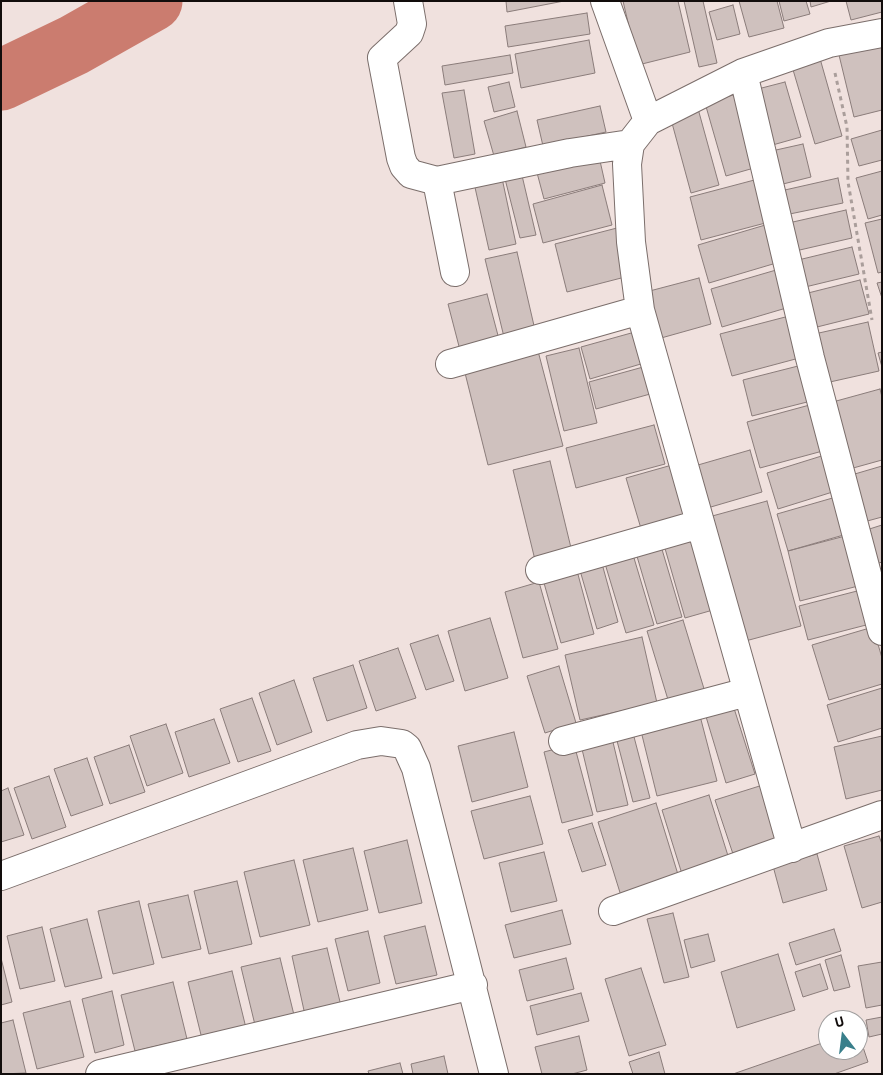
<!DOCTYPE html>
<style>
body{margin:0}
#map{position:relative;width:883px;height:1075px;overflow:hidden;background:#f0e1de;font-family:"Titillium Web",sans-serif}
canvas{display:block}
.frame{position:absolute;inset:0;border:2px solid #120d0c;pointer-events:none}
.north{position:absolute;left:818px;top:1010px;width:50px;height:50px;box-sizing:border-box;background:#fff;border:1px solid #a09e9e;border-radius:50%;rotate:345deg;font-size:14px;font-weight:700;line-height:20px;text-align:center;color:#120d0c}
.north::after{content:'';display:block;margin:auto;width:18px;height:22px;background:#397f8b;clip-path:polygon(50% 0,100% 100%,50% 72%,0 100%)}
</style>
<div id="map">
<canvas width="883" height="1075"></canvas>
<div class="frame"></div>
<div class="north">U</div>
</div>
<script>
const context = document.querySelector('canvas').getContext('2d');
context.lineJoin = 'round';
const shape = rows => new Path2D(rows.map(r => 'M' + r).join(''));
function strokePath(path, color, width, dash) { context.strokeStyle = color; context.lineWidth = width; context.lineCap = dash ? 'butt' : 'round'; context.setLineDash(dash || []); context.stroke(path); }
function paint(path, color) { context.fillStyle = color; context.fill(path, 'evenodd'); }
const river = shape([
 [1,80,74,45,152,1]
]);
const building = shape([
 [506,1,564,1,507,12,506,1],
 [623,1,678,1,690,52,638,65,623,1],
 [684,1,703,1,717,63,699,67,684,1],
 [739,1,777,1,784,28,749,37,739,1],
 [779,1,806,1,810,14,784,21,779,1],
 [810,1,831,1,811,7,810,1],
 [846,1,882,1,882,12,851,20,846,1],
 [733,5,740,34,717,40,709,12,733,5],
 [587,13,590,34,508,47,505,26,587,13],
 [589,40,595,73,521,88,515,54,589,40],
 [882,45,882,110,854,117,839,55,882,45],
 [510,55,513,73,445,85,442,66,510,55],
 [819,55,842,136,815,144,791,63,819,55],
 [509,82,515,107,494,112,488,87,509,82],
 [785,82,801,137,769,146,754,90,785,82],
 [464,90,475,154,454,158,442,93,464,90],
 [740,93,761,166,726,176,705,103,740,93],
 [697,105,719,185,691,193,669,112,697,105],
 [600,106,606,132,543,146,537,120,600,106],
 [517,111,526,147,494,156,484,121,517,111],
 [882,130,882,160,859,166,851,139,882,130],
 [803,144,811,177,775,186,767,152,803,144],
 [598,152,605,183,544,199,536,169,598,152],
 [520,167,536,235,520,238,503,171,520,167],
 [882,171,882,215,868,219,856,178,882,171],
 [502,178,516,244,489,250,474,183,502,178],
 [762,178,773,221,701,240,690,197,762,178],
 [838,178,843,203,780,216,776,192,838,178],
 [602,185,612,225,543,243,533,204,602,185],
 [846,210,852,238,791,252,784,224,846,210],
 [882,219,882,272,878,273,865,223,882,219],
 [772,223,783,261,709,283,698,245,772,223],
 [617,228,629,276,567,292,555,244,617,228],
 [852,247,859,274,801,288,794,261,852,247],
 [517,252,535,330,504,337,485,259,517,252],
 [783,268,793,306,722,327,711,289,783,268],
 [699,278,711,324,654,340,642,293,699,278],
 [860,280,869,314,809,329,800,295,860,280],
 [882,282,882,298,877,283,882,282],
 [487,294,500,343,461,354,448,304,487,294],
 [793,315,803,357,732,376,720,334,793,315],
 [868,322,879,371,821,384,810,335,868,322],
 [642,330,651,361,590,379,581,347,642,330],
 [579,348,597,423,564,431,546,356,579,348],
 [538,351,563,446,488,465,464,369,538,351],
 [882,352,882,367,878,353,882,352],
 [654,364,661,391,596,409,589,382,654,364],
 [806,364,815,400,752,416,743,380,806,364],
 [880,389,882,397,882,460,846,470,829,403,880,389],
 [817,403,830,449,760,468,747,422,817,403],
 [654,425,665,464,576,488,566,448,654,425],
 [750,450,762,492,704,509,691,467,750,450],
 [828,454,839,490,778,509,767,473,828,454],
 [550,461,572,552,535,560,513,470,550,461],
 [672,465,688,520,642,532,626,478,672,465],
 [882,466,882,517,860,523,848,476,882,466],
 [843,495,854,532,788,551,777,514,843,495],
 [767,501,801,626,738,643,705,518,767,501],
 [882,525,882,562,870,566,860,532,882,525],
 [698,535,720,608,685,618,664,545,698,535],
 [849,535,862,585,800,601,788,551,849,535],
 [661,546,682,617,657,624,636,553,661,546],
 [631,548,654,625,626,633,603,557,631,548],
 [601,560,618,622,597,629,579,567,601,560],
 [576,567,594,634,561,643,542,576,576,567],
 [539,582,558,649,523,658,505,592,539,582],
 [861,590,870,624,808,640,799,606,861,590],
 [490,618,508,678,465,691,448,631,490,618],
 [683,620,705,692,669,703,647,631,683,620],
 [873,627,882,658,882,684,829,700,812,645,873,627],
 [438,635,454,681,426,690,410,644,438,635],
 [642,637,657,703,580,720,565,655,642,637],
 [398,648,416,698,376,711,359,661,398,648],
 [353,665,367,708,327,721,313,678,353,665],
 [559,666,576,723,545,733,527,676,559,666],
 [294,680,312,732,277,745,259,693,294,680],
 [882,688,882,728,838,742,827,705,882,688],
 [252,698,271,751,238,762,220,709,252,698],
 [732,702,755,774,726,783,704,710,732,702],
 [699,712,717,781,657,796,640,727,699,712],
 [214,719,230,763,189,777,175,732,214,719],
 [166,724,183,773,147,786,130,736,166,724],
 [514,732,528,787,472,802,458,746,514,732],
 [633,733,650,798,633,802,616,737,633,733],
 [882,736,882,790,846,799,834,747,882,736],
 [612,738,628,805,597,812,581,745,612,738],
 [574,744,593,815,562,823,544,752,574,744],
 [129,745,145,792,110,804,94,757,129,745],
 [87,758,103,805,71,816,54,769,87,758],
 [49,776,66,827,32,839,14,788,49,776],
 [766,784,783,838,733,854,715,800,766,784],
 [8,788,24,835,1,842,1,791,8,788],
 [709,795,729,859,682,874,662,810,709,795],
 [530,796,543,844,484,859,471,811,530,796],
 [656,803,680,881,622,899,598,822,656,803],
 [592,823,606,865,582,872,568,830,592,823],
 [879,836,882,844,882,902,862,908,844,846,879,836],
 [407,840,422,903,379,913,364,851,407,840],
 [353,848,368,910,318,922,303,860,353,848],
 [544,852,557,901,511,912,499,863,544,852],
 [817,854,827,890,783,903,773,866,817,854],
 [294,860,310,925,260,937,244,872,294,860],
 [237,881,252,944,209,954,194,891,237,881],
 [188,895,201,949,162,958,148,904,188,895],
 [139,901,154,964,113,974,98,911,139,901],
 [562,910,571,944,514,958,505,925,562,910],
 [673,913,689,977,664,983,647,919,673,913],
 [87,919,102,978,65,987,50,929,87,919],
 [425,926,437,975,396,984,384,936,425,926],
 [42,927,55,981,20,989,7,936,42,927],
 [834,929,841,951,796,965,789,943,834,929],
 [368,931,380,983,348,991,335,939,368,931],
 [708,934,715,961,691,968,684,940,708,934],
 [327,948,341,1006,305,1015,292,956,327,948],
 [778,954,795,1010,737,1028,721,972,778,954],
 [841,955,850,987,834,991,825,960,841,955],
 [1,958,12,1002,1,1005,1,958],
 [280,958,294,1015,255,1025,241,967,280,958],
 [566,958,574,989,527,1001,519,970,566,958],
 [882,962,882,1005,866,1008,858,966,882,962],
 [820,964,828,989,803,997,795,972,820,964],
 [641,968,666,1045,629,1056,605,979,641,968],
 [232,971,246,1028,202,1039,188,982,232,971],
 [173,982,187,1039,135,1051,121,995,173,982],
 [112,991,124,1045,95,1053,82,999,112,991],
 [581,993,589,1021,537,1035,530,1006,581,993],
 [70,1001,84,1057,37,1069,23,1013,70,1001],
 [882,1017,882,1034,869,1037,866,1020,882,1017],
 [13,1020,26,1073,1,1074,1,1023,13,1020],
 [858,1032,868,1062,834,1074,733,1074,828,1041,828,1050,858,1050,858,1032],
 [579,1036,587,1070,572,1074,542,1074,535,1047,579,1036],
 [659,1052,665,1074,633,1074,629,1062,659,1052],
 [444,1056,448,1074,413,1074,411,1064,444,1056],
 [400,1063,403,1074,369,1074,368,1071,400,1063]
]);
const path = shape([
 [835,73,847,127,848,182,872,320]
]);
const minor = shape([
 [408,1,412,24,409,33,382,58,401,158,404,166,411,174,437,181,570,153,630,144],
 [605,1,648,121],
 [743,73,810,358,882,631],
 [437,181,455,272],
 [450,364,640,310],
 [540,570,700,524],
 [563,741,747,692],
 [792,848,640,310,631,242,627,164,630,144,648,121,743,73,829,43,882,33],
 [1,876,357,745,381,741,402,744,407,748,416,768,494,1074],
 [613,911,882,815],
 [100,1074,473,985]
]);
strokePath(river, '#cb7c6f', 61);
paint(building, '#cfc1be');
strokePath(building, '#8a7c7a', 1);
strokePath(minor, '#7b6e6b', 30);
strokePath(path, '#aa9e9b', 3, [4, 4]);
strokePath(minor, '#fff', 28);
</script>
